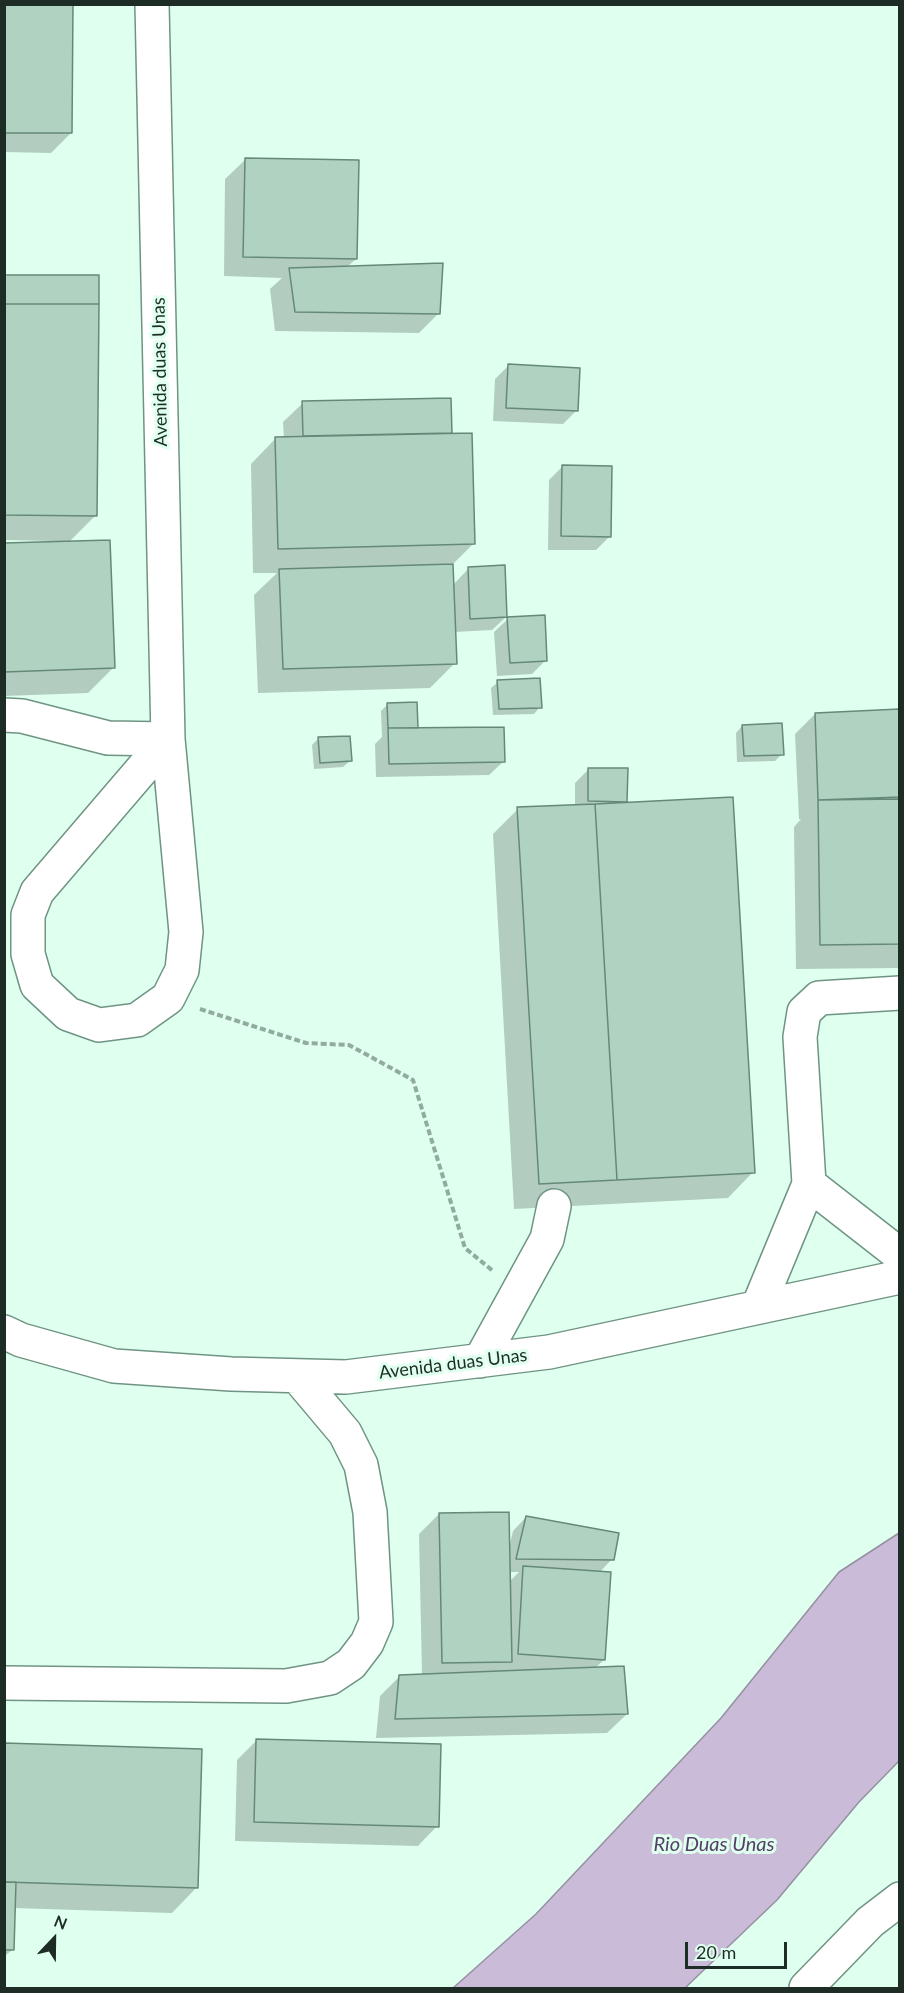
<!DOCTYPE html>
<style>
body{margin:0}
#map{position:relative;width:904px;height:1993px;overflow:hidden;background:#dfffef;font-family:Lato,sans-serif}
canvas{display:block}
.frame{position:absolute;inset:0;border:6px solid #1d2c25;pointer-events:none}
.north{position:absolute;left:24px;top:1909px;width:60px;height:60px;-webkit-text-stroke:4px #dfffef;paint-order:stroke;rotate:22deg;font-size:16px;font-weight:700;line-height:24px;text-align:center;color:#1d2c25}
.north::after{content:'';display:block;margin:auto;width:21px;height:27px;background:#1d2c25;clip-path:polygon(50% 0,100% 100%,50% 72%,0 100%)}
.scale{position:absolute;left:685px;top:1942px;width:102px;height:27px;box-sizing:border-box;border:3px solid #1d2c25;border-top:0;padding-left:8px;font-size:18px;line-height:21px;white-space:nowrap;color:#1d2c25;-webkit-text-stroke:4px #dfffef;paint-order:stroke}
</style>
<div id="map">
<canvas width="904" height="1993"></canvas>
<div class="frame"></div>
<div class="north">N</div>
<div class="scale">20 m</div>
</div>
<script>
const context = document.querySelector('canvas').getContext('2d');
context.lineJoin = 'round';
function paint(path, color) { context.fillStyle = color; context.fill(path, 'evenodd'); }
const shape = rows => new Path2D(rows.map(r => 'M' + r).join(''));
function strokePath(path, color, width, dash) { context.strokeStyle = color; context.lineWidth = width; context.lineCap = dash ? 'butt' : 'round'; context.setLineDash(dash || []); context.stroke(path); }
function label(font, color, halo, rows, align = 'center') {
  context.font = font + ' Lato,sans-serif'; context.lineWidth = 6; context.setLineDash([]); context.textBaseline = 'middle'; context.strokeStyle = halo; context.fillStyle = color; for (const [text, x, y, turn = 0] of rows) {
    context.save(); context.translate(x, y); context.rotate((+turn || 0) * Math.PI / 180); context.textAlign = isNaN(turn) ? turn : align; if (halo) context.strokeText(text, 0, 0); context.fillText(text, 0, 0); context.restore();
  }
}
const water = shape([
 [899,1533,899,1761,859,1802,777,1900,685,1988,453,1988,536,1914,721,1718,839,1572,899,1533]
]);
const shadow = shape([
 [4,4,71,133,51,153,4,152],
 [245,160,356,259,347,267,438,314,419,333,275,331,270,289,282,278,224,276,225,179],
 [4,277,95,516,68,543,113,668,88,693,4,696,4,545,53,543,53,541,4,540],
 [508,366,577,410,563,424,493,421,495,379],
 [303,403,451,432,448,435,473,544,452,565,453,585,469,568,506,617,492,630,454,632,455,663,430,688,258,693,254,595,277,573,253,573,251,464,276,438,284,438,283,422],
 [562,467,609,537,596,550,548,550,549,480],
 [508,619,546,660,532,674,497,676,494,632],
 [498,682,540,707,534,714,493,715,491,688],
 [388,704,417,730,503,762,489,775,376,777,375,744,382,737,381,711],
 [900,711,900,968,796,969,794,827,801,819,799,819,795,734,815,714],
 [742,726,782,754,775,761,737,762,736,733],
 [319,738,350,761,343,767,314,769,312,745],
 [589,769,626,770,626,804,753,1172,728,1198,514,1209,493,834,518,809,575,806,575,783],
 [439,1514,510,1544,513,1531,526,1517,612,1559,599,1573,604,1660,595,1668,627,1714,607,1733,376,1738,380,1696,400,1676,422,1675,419,1534],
 [509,1572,519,1572,509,1582],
 [257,1740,437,1826,418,1846,235,1841,237,1760],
 [4,1745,197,1887,172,1913,13,1908,12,1950,4,1957]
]);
const building = shape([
 [4,4,73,4,72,133,4,133,4,4],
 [245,158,359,160,357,259,243,257,245,158],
 [443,263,440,314,295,312,289,268,443,263],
 [4,275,99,275,99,304,4,304,4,275],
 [4,304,99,304,97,516,4,515,4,304],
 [508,364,580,368,578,411,506,408,508,364],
 [451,398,452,433,303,436,302,401,451,398],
 [472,433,475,544,278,549,275,437,472,433],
 [562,465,612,466,611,537,561,536,562,465],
 [110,540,115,668,4,672,4,543,110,540],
 [453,564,457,664,283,669,279,569,453,564],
 [505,565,507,617,470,619,468,567,505,565],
 [545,615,547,661,510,663,507,617,545,615],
 [540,678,542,708,499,709,497,680,540,678],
 [417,702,418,728,388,728,387,703,417,702],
 [900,709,900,797,818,800,815,713,900,709],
 [782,723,784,755,744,756,742,725,782,723],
 [504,727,505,762,389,764,388,728,504,727],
 [350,736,352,761,320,763,318,737,350,736],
 [588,768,628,768,627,802,588,801,588,768],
 [733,797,755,1173,617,1180,595,804,733,797],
 [900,799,900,944,820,945,818,800,900,799],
 [595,804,617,1180,539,1184,517,807,595,804],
 [509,1512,512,1662,442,1663,439,1513,509,1512],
 [526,1516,619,1533,614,1560,516,1559,526,1516],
 [523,1566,611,1572,605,1660,518,1654,523,1566],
 [624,1666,628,1714,395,1719,399,1675,624,1666],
 [256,1739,441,1744,439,1827,254,1822,256,1739],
 [4,1743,202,1749,198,1888,4,1882,4,1743],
 [4,1882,16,1882,14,1950,4,1950,4,1882]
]);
const path = shape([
 [200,1009,306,1043,349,1045,413,1080,465,1248,493,1271]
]);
const minor = shape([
 [152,4,168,739,186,932,182,970,168,998,137,1020,99,1025,68,1014,37,985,28,954,28,915,37,892,168,739],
 [4,715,22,716,108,738,168,739],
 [900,993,819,998,804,1012,800,1037,809,1184,900,1255],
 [758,1307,809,1184],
 [4,1332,21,1340,114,1366,231,1374,346,1377,549,1352,900,1277],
 [480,1361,547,1239,554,1206],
 [4,1683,286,1686,330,1678,351,1664,367,1643,376,1622,370,1512,361,1465,345,1433,297,1376],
 [806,1988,870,1922,900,1899]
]);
const streetNames = [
 ["Avenida duas Unas",160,372,-91],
 ["Avenida duas Unas",453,1364,-7]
];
const waterNames = [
 ["Rio Duas Unas",714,1845]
];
paint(water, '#cabbd8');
strokePath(water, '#9690a2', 1.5);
paint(shadow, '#0003');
paint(building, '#b0d2c1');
strokePath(building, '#658978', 1.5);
strokePath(minor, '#6f9483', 36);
strokePath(path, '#91ab9e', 4, [6, 3]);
strokePath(minor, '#fff', 33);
label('18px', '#1d2c25', '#dfffef', streetNames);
label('italic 20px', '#553f68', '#dfffef', waterNames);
</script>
